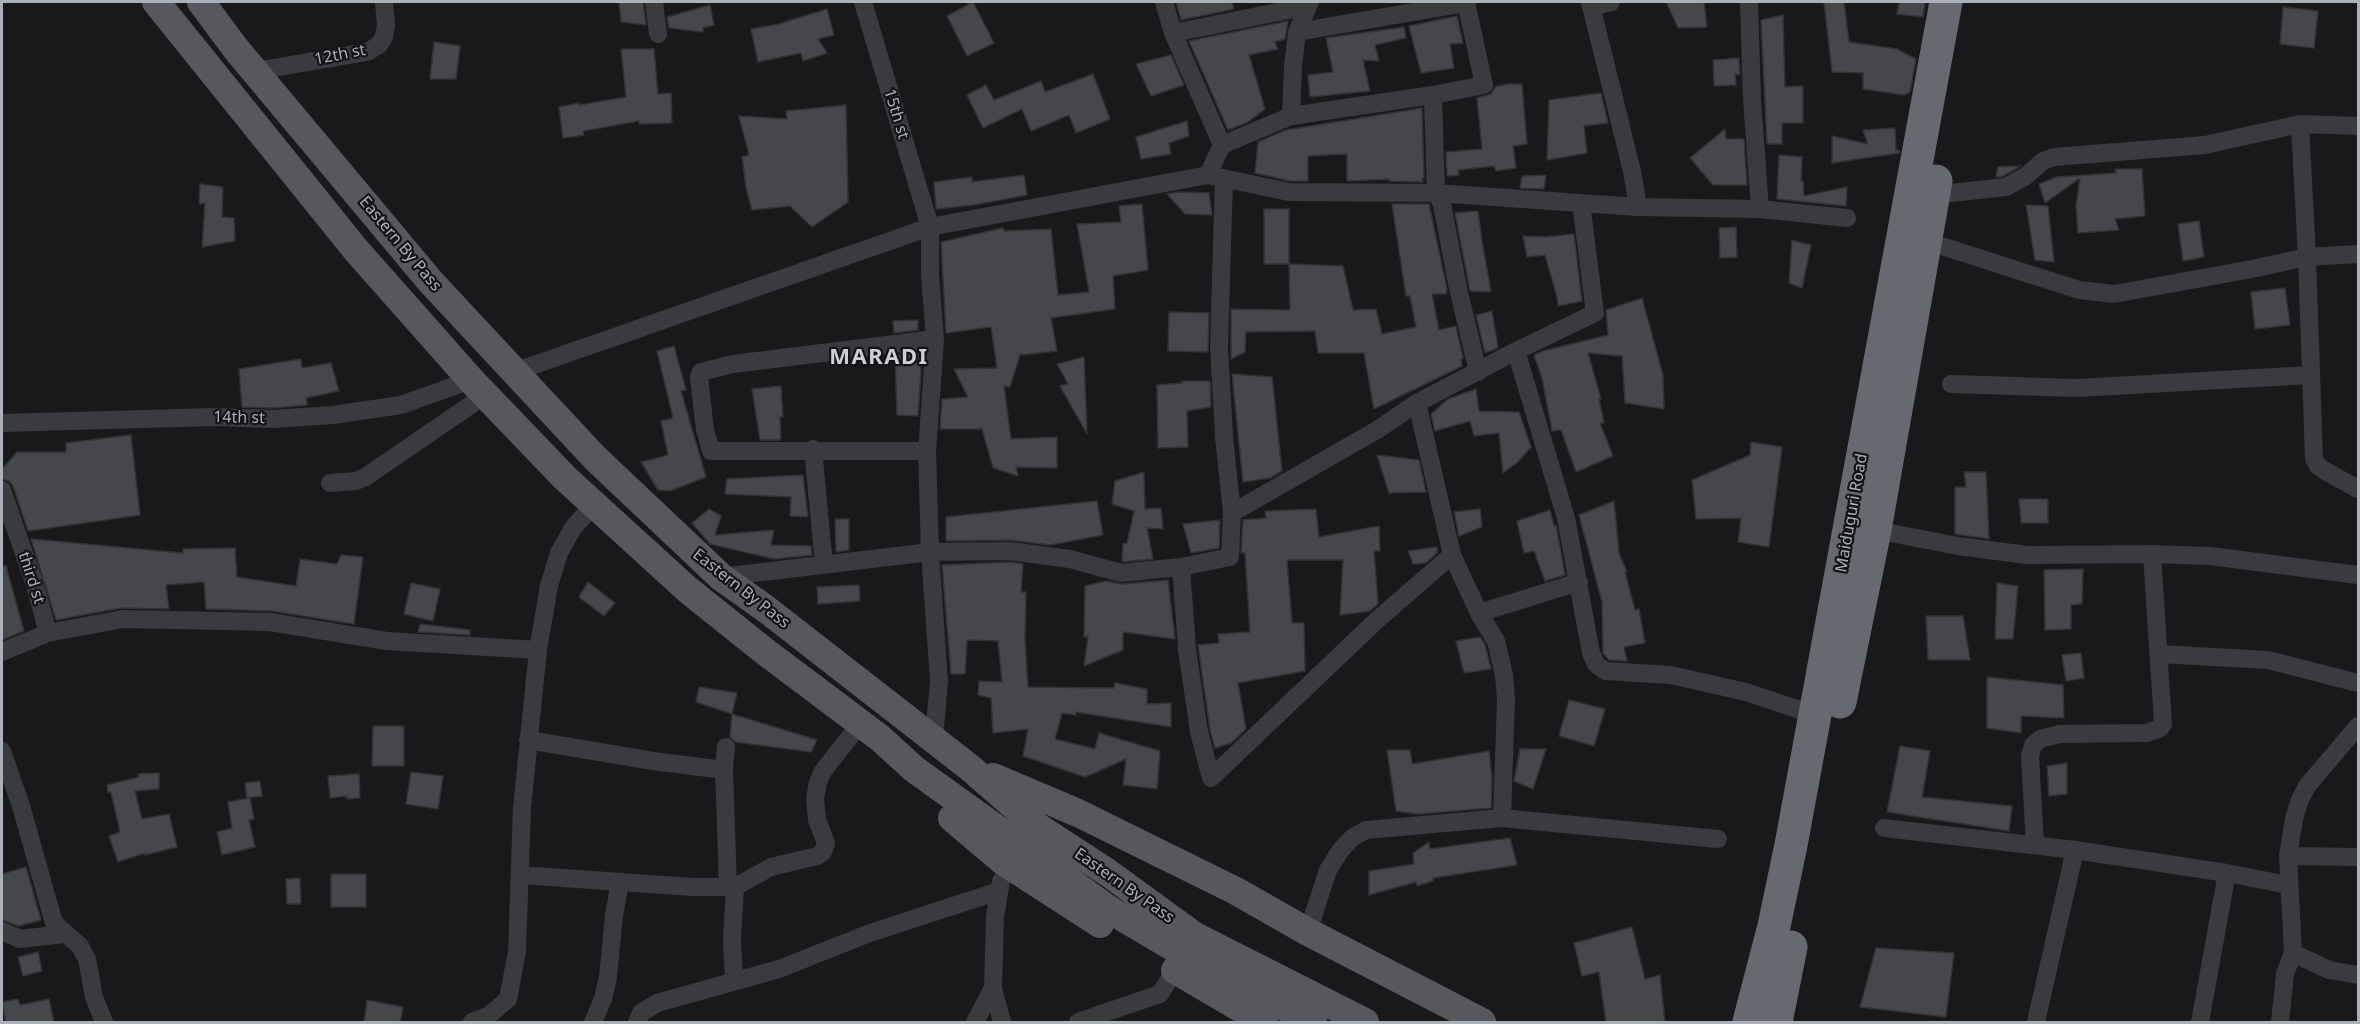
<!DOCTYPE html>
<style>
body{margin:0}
#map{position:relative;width:2360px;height:1024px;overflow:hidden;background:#19191b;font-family:"Noto Sans",sans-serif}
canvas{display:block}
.frame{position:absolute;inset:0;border:3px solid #abb1ba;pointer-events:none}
</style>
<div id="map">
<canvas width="2360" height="1024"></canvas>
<div class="frame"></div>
</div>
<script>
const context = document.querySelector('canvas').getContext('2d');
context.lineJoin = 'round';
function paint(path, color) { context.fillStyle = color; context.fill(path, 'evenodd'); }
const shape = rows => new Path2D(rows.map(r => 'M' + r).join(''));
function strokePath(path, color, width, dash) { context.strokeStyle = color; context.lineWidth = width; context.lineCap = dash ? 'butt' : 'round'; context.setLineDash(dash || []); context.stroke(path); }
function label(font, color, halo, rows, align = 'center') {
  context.font = font + ' "Noto Sans",sans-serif'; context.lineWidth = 4.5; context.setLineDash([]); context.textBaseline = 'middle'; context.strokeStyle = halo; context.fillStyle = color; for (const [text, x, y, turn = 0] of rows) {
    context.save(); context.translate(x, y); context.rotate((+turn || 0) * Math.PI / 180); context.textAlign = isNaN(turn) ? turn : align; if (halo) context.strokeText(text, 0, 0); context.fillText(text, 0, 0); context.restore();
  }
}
const building = shape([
 [619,2,643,2,646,25,621,22,619,2],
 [973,2,994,43,967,56,947,16,973,2],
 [1176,2,1232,2,1234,9,1181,20,1176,2],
 [1666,2,1704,2,1707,27,1678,28,1666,2],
 [1824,2,1844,2,1849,42,1897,49,1916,59,1910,92,1904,95,1863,89,1863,73,1832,72,1824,2],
 [1899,2,1925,2,1923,17,1897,14,1899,2],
 [710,5,714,25,703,28,703,32,669,28,667,17,710,5],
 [2283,7,2318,11,2314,48,2280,44,2283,7],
 [827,9,834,35,818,39,827,53,803,61,801,53,758,62,751,29,779,24,827,9],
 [1783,15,1785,87,1803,86,1803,123,1782,123,1782,144,1767,144,1761,20,1783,15],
 [1457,16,1463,43,1450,44,1454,68,1421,73,1409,26,1457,16],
 [1288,21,1285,39,1275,42,1278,49,1249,55,1265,109,1248,122,1228,130,1189,41,1288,21],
 [1404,27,1406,38,1375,45,1379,61,1363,60,1370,91,1310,97,1308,75,1333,72,1326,38,1404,27],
 [434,42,460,46,456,79,430,79,434,42],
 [621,49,654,49,658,94,671,93,672,123,639,124,639,121,583,131,584,135,563,138,559,107,579,103,579,105,626,97,621,49],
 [1171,55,1184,85,1151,96,1136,64,1171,55],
 [1739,58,1740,75,1735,74,1736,85,1714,86,1713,60,1739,58],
 [1093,74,1110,119,1076,133,1069,115,1031,131,1022,109,983,128,967,95,986,85,994,100,1041,81,1045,92,1093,74],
 [1507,84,1522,84,1527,144,1513,146,1516,168,1496,171,1494,166,1458,170,1459,175,1447,176,1446,152,1482,149,1477,98,1491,94,1495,87,1507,84],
 [1601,93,1608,123,1584,126,1587,153,1547,160,1549,100,1601,93],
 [846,105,848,202,812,227,790,206,752,210,746,188,742,157,749,155,739,116,787,119,786,111,846,105],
 [1422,108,1424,178,1422,178,1423,182,1389,181,1389,179,1347,181,1347,154,1308,156,1308,181,1290,181,1255,173,1258,142,1286,130,1422,108],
 [1187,121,1189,136,1169,143,1171,154,1141,159,1136,137,1187,121],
 [1895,128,1896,150,1900,151,1899,153,1832,163,1832,136,1868,144,1863,130,1895,128],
 [1725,129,1726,139,1744,139,1747,185,1713,185,1690,158,1725,129],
 [1779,155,1802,157,1801,181,1803,181,1804,196,1847,187,1846,206,1777,199,1779,155],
 [2021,166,2003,176,1996,177,1998,167,2021,166],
 [2115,169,2142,169,2145,216,2115,219,2119,230,2078,233,2076,206,2080,178,2045,203,2039,184,2057,177,2116,173,2115,169],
 [1024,175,1027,195,974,205,936,209,934,182,972,177,972,182,1024,175],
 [1546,175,1544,189,1520,188,1522,176,1546,175],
 [200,184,223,187,222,217,234,218,235,241,202,247,205,203,199,204,200,184],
 [1177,192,1209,193,1212,215,1185,214,1167,194,1177,192],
 [1142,204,1148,270,1113,276,1115,309,1051,318,1057,351,1020,355,1010,387,1004,386,1011,439,1057,437,1057,468,1016,467,1018,476,993,468,982,429,940,429,942,399,968,397,954,369,997,368,991,327,946,333,941,242,1003,228,1004,231,1051,229,1058,295,1089,292,1077,224,1121,222,1119,206,1142,204],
 [1392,204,1429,204,1447,289,1446,294,1432,294,1439,330,1456,326,1463,358,1461,359,1462,366,1374,409,1364,353,1318,353,1315,331,1246,332,1245,352,1231,359,1231,309,1290,310,1289,264,1343,266,1353,310,1376,309,1382,334,1416,327,1410,296,1406,296,1392,204],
 [2026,205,2048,206,2054,262,2035,260,2026,205],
 [1264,209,1289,209,1289,264,1264,264,1264,209],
 [1478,211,1482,241,1491,292,1470,291,1455,213,1478,211],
 [2199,221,2204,257,2183,261,2178,224,2199,221],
 [1736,227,1737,257,1720,258,1719,228,1736,227],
 [1574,234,1582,301,1558,306,1557,297,1545,255,1527,257,1523,236,1546,237,1574,234],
 [1792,240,1811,245,1802,288,1789,283,1792,240],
 [2285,288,2290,325,2255,329,2251,292,2285,288],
 [1642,298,1663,375,1664,409,1625,403,1622,356,1588,353,1601,399,1599,399,1604,423,1600,423,1613,456,1576,472,1561,430,1552,431,1542,378,1534,355,1543,351,1608,335,1606,310,1642,298],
 [1492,311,1498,348,1485,353,1476,315,1492,311],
 [1169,312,1209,313,1208,352,1168,351,1169,312],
 [918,320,918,330,894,333,893,321,918,320],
 [674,346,686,390,681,391,706,477,670,491,658,490,641,462,668,455,661,421,673,418,657,351,674,346],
 [920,352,921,373,918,416,897,415,895,355,920,352],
 [1084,357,1087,434,1060,386,1068,384,1057,364,1084,357],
 [301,359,302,368,331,363,339,391,306,398,307,405,273,408,242,407,239,369,301,359],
 [1232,374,1272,377,1282,471,1270,478,1243,482,1232,374],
 [1182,381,1210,381,1211,407,1187,411,1188,447,1158,448,1157,385,1183,383,1182,381],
 [781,386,783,417,780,417,781,440,760,440,752,389,781,386],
 [1476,389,1479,411,1519,412,1531,447,1518,462,1503,473,1499,433,1474,436,1470,421,1435,431,1431,414,1448,399,1476,389],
 [131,435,140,515,28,531,13,486,9,481,2,479,2,469,17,452,66,452,66,443,131,435],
 [1751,442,1782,447,1769,547,1738,542,1741,518,1696,519,1692,480,1750,455,1751,442],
 [1377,455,1419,460,1426,492,1389,493,1377,455],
 [1144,472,1145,509,1161,508,1163,529,1147,528,1153,559,1122,562,1123,544,1127,543,1134,511,1112,504,1115,481,1144,472],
 [1964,472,1986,472,1989,539,1955,534,1955,487,1966,487,1964,472],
 [803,475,808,517,790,516,791,497,725,494,727,479,803,475],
 [2019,499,2048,499,2048,523,2021,523,2019,499],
 [1097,501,1103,535,1050,545,1010,540,946,541,946,517,1097,501],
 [1614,501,1619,553,1627,572,1625,572,1635,610,1639,609,1645,643,1624,647,1627,661,1609,660,1603,653,1602,602,1579,515,1614,501],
 [709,509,721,516,715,535,774,530,771,545,811,546,812,555,774,559,710,544,692,523,709,509],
 [1316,509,1319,537,1379,526,1380,551,1374,551,1378,604,1370,611,1340,615,1343,560,1287,560,1292,623,1304,623,1305,671,1238,683,1246,729,1231,743,1215,748,1210,730,1198,645,1219,643,1218,634,1250,632,1245,553,1241,553,1243,520,1266,518,1265,511,1316,509],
 [1480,509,1482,527,1459,536,1454,512,1480,509],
 [1550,510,1554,526,1556,525,1565,575,1545,581,1534,551,1524,553,1517,521,1550,510],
 [835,519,849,519,849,550,836,552,835,519],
 [1220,520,1219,548,1191,553,1183,524,1220,520],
 [31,539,183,553,183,549,235,548,237,577,296,586,300,559,337,564,341,555,363,557,354,624,272,611,206,609,204,582,166,585,169,609,121,608,56,620,31,539],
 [1437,547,1437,553,1426,563,1413,564,1408,551,1437,547],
 [1009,562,1023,564,1021,592,1026,592,1025,641,1028,687,1114,688,1115,683,1147,689,1147,704,1171,703,1171,727,1076,712,1076,715,1062,713,1055,739,1095,749,1099,733,1160,751,1157,789,1123,785,1126,759,1085,777,1023,756,1028,729,993,733,991,698,978,695,979,681,1002,682,998,641,967,640,965,674,951,674,942,565,1009,562],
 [2,566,6,566,24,631,2,640,2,566],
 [2083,569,2082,604,2071,605,2071,629,2045,630,2044,570,2083,569],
 [1168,580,1175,639,1123,632,1123,650,1084,666,1088,636,1084,637,1085,586,1106,581,1122,584,1168,580],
 [588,582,615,603,604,616,579,597,588,582],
 [411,583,440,589,433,621,404,614,411,583],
 [1997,583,2018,586,2013,639,1995,639,1997,583],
 [859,585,860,601,818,604,817,587,859,585],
 [1926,616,1963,616,1970,660,1928,660,1926,616],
 [420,624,470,630,470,635,418,632,420,624],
 [1480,637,1485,645,1491,669,1464,673,1456,641,1480,637],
 [2081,653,2084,678,2066,681,2062,655,2081,653],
 [1987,677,2063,685,2064,718,2021,716,2021,733,1987,728,1987,677],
 [699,687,737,693,732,714,696,702,699,687],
 [1569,700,1605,709,1594,746,1559,736,1569,700],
 [732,714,817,740,811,752,736,742,730,737,732,714],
 [373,726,404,726,404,766,372,766,373,726],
 [1900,746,1930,751,1922,797,2012,806,2009,831,1887,812,1900,746],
 [1520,749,1546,749,1533,789,1514,781,1520,749],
 [1387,750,1410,750,1412,764,1489,751,1492,777,1491,808,1417,814,1396,811,1387,750],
 [2067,763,2067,794,2049,796,2047,766,2067,763],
 [411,772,443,776,438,809,406,804,411,772],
 [159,773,159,789,135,791,142,819,169,814,177,847,145,855,145,853,118,862,109,836,120,832,111,792,108,792,107,785,139,777,138,774,159,773],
 [359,774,360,798,347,799,347,796,330,798,328,776,359,774],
 [260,781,262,796,247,798,245,783,260,781],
 [250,798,254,819,249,820,255,847,222,855,217,832,232,828,228,802,250,798],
 [1510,838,1517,865,1433,878,1433,881,1417,886,1416,882,1369,895,1369,871,1414,864,1413,853,1429,842,1430,849,1510,838],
 [26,867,41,920,19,926,2,920,2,874,26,867],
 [331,874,366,874,366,907,331,907,331,874],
 [300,878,301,904,287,904,286,879,300,878],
 [1632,927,1645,979,1660,975,1665,1023,1606,1023,1599,972,1582,976,1574,943,1632,927],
 [1876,948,1954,953,1946,1017,1860,1007,1876,948],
 [38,952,42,971,23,976,18,957,38,952],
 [18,999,20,1005,49,999,54,1023,6,1023,2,1002,18,999],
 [367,1000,403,1007,400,1023,364,1023,367,1000]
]);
const street = shape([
 [654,2,658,34],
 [863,2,930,227,930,274,935,339,927,451,930,552,939,681,934,739],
 [1164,2,1173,33,1222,145],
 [1590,2,1632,171,1638,207],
 [1749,2,1752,99,1760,209],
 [1591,7,1611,2],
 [1297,32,1466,3],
 [1173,33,1308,6],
 [255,71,367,52,379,45,384,37,386,25,384,2],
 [1433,95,1436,193,1442,204,1458,288,1478,372],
 [1291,116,1433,95,1484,85,1466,2],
 [2300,124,2307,257,2314,459,2318,466,2327,472,2358,489],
 [1208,175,1222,145,1291,116,1293,66,1297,32,1310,2],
 [1224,178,1219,347,1224,437,1232,513],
 [1933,195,2006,187,2026,176,2043,161,2054,157,2205,145,2300,124,2358,126],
 [1926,241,2079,290,2114,294,2252,269,2307,257,2358,254],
 [1516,351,1566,518,1591,653,1596,664,1605,671,1671,675,1746,692,1815,715],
 [514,372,930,227,1208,175,1289,192,1436,193,1638,207,1760,209,1847,218],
 [1951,384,2077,388,2310,375],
 [1417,403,1452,555,1479,613,1496,641,1504,675,1506,699,1502,818],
 [2,423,214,417,273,419,333,415,401,405,471,380],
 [813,449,824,565],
 [927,451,711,451,705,430,699,377,701,372,733,364,935,339],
 [330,483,356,481,367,476,485,395],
 [2,490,35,585,48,633],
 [1875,530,1958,546,2027,555,2152,554,2210,556,2358,575],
 [1181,567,1187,649,1199,732,1211,778,1377,620,1452,555],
 [721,577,930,552,1010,551,1070,559,1121,573,1181,567,1230,557,1232,513,1377,430,1417,403,1516,351,1595,313,1581,203],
 [1479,613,1579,582],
 [2,652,48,633,123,619,270,622,387,641,538,650],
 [2159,654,2268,660,2358,683],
 [528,740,653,761,724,770],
 [726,747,724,770,728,887],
 [2,751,21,806,54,923,80,946,87,959,94,997,104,1022],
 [1884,828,2075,850,2227,873,2288,885],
 [2035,845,2030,756,2033,745,2040,739,2060,734,2147,733,2160,728,2163,724,2152,554],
 [2288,856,2358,857],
 [520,875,693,887,735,887],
 [2,931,20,939,64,934],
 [1308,932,1328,870,1340,851,1352,838,1366,830,1502,818,1718,839],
 [2293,953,2329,970,2358,975],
 [734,980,732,940,735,887,771,867,817,856,823,852,826,843,817,820,815,799,818,782,823,771,860,724],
 [993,988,995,917,1001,881],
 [472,1022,488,1016,508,999,517,952,522,808,538,650,549,586,559,553,573,528,594,504],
 [593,1022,603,999,608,977,614,915,620,883],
 [637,1022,641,1013,657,1003,779,969,870,933,999,891],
 [975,1022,993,988,1002,1022],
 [1078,1022,1160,994,1175,970],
 [2036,1022,2075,850],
 [2200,1022,2227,873],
 [2280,1022,2285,974,2293,953,2288,856,2294,819,2299,802,2307,786,2358,726]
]);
const primary = shape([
 [156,2,356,250,471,380,565,478,688,590,763,650,880,738,914,769,1110,910,1191,958,1313,1022],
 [201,2,236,49,430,281,595,458,721,577,766,609,969,767,1038,827,1107,872,1195,936,1365,1022],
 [993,777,1078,813,1236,891,1308,932,1482,1022],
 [952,818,1004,862,1100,924],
 [1175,970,1264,1022]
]);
const highway = shape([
 [1840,702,1875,530,1936,181],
 [1749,1022,1774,926,1791,845,1946,2],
 [1776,1022,1791,947]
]);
const streetNames = [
 ["12th st",340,55,-11],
 ["15th st",896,114,73],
 ["Eastern By Pass",400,244,50],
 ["14th st",239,418,1],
 ["Maiduguri Road",1852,513,-80],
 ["third st",31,578,72],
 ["Eastern By Pass",741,589,38],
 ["Eastern By Pass",1124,886,35]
];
const districtNames = [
 ["MARADI",879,358]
];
paint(building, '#45474b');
strokePath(building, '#333336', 1.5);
strokePath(street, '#3a3b3f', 18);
strokePath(primary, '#56585e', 28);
strokePath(highway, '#666a70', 33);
label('16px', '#abb1ba', '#141416', streetNames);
context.letterSpacing = '1.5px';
label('bold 22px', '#ccd0d6', '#141416', districtNames);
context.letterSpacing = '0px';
</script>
